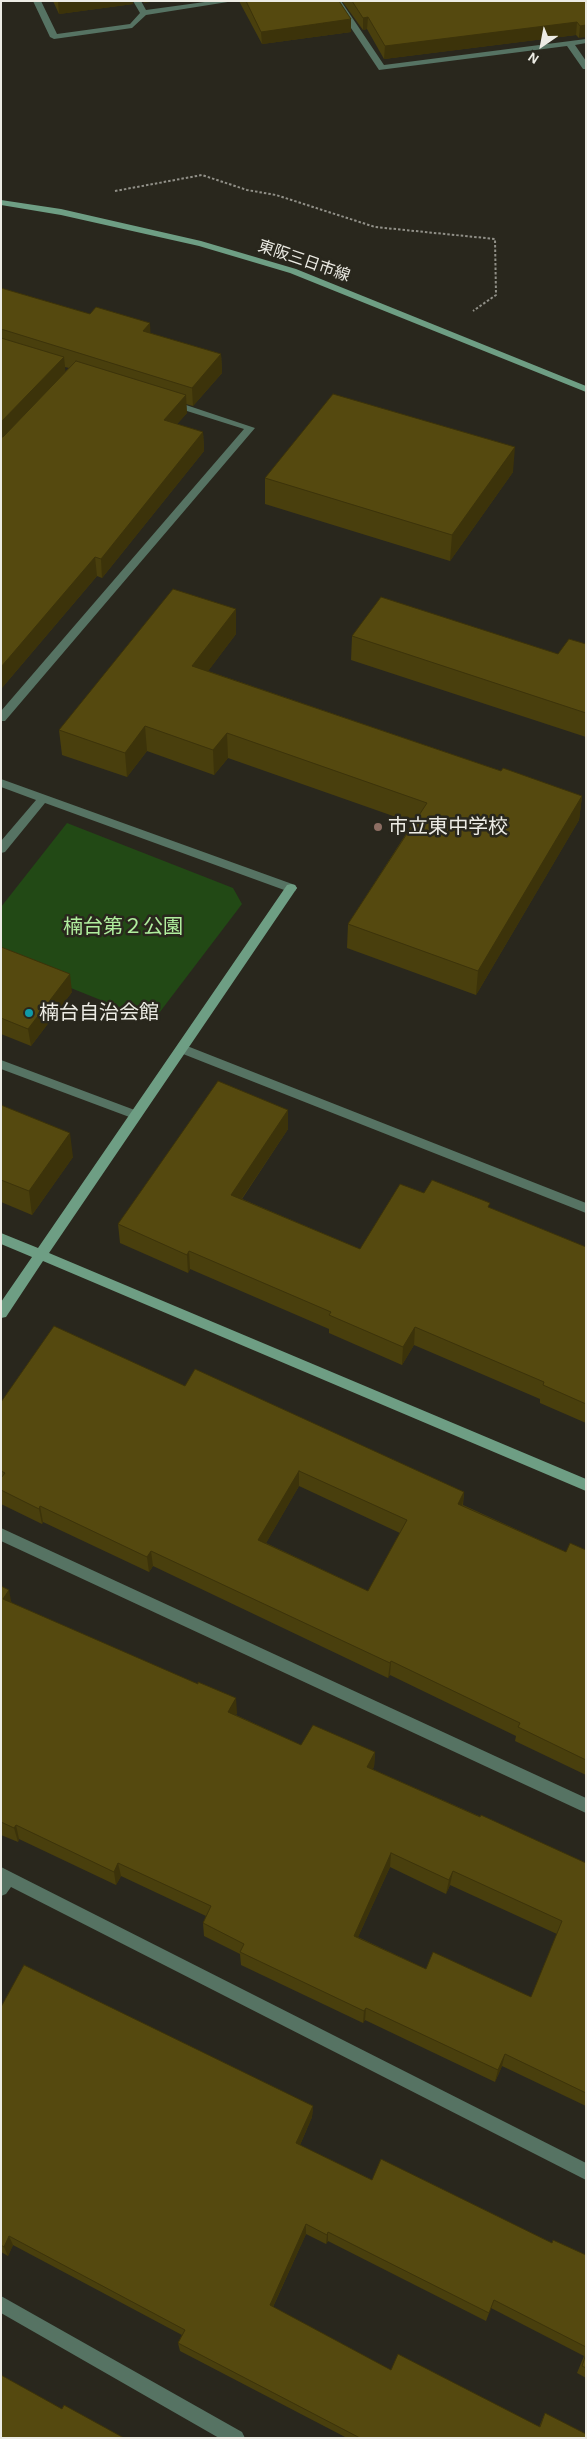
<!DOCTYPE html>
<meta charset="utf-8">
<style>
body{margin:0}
#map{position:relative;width:587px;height:2439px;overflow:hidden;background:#29271d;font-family:"Alegreya Sans",sans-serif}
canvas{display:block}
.frame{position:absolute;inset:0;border:2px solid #ecebe4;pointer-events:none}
.north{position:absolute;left:517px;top:20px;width:50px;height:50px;-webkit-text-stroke:4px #29271d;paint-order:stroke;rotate:213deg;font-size:14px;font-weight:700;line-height:20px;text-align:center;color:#ecebe4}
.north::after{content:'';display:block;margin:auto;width:18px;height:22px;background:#ecebe4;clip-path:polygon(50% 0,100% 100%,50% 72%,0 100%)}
</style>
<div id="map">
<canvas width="587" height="2439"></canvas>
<div class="frame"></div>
<div class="north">N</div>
</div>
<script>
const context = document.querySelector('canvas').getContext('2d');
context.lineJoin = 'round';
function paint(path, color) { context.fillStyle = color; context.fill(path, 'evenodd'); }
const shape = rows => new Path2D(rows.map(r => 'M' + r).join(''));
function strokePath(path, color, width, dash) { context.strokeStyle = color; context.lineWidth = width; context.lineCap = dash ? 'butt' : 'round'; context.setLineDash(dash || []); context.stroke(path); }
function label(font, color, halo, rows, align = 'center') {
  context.font = font + ' "Alegreya Sans","Noto Sans JP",sans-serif'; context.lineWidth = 5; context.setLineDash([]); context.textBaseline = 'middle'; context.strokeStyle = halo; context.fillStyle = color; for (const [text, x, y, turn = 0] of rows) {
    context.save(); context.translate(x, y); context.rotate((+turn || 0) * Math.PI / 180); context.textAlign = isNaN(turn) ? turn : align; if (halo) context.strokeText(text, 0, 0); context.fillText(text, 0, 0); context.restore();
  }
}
const green = shape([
 [67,823,233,888,242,904,153,1021,1,960,1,907]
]);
const path = shape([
 [115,191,202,175,247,190,276,195,375,227,495,239,496,295,473,311]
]);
const street = shape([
 [33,1,41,1,57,34,130,24,140,13,133,1,141,1,146,10,212,1,234,1,146,15,132,28,54,39,50,37,33,1],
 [333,1,341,1,384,65,586,39,586,43,575,45,586,61,586,69,583,69,567,46,379,70,333,1],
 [171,400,255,428,5,721,1,721,1,711,244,429,168,405,166,403,171,400],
 [1,779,295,885,297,888,295,891,287,891,45,803,5,852,1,853,1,841,36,800,1,787,1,779],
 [182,1044,586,1203,586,1213,178,1052,176,1049,182,1044],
 [1,1060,140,1112,142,1115,140,1118,132,1118,1,1069,1,1060],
 [1,1528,586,1798,586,1813,1,1541,1,1528],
 [1,1867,586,2163,586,2180,11,1887,6,1894,1,1896,1,1867],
 [1,2296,242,2432,245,2438,219,2438,1,2313,1,2296]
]);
const secondary = shape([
 [1,200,61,209,201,241,296,269,586,386,586,392,290,273,199,246,61,215,1,205,1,200],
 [291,884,295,885,297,888,295,891,49,1253,586,1479,586,1491,43,1261,6,1317,1,1318,1,1302,32,1257,1,1244,1,1233,38,1248,287,885,291,884]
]);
const wall = shape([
 [53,1,133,1,133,4,59,14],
 [239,1,339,1,351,32,262,44],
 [342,1,586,1,579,38,576,35,384,59,367,29,363,30],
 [1,288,90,314,150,323,150,333,221,354,222,373,193,406,186,404,187,413,177,424,203,432,204,451,102,578,97,576,1,689],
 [65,367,69,368,65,372],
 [513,472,450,561,265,504,265,478],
 [236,609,236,634,208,671,501,771,582,796,579,820,476,995,347,948,348,924,413,823,228,758,214,775,147,751,127,777,62,755,59,730],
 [352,636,558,654,586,644,586,737,351,660],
 [1,947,72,992,31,1046,1,1034],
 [1,1105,73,1157,32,1215,1,1202],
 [288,1110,288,1129,242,1199,360,1249,424,1193,490,1208,586,1247,586,1423,540,1403,540,1399,414,1345,402,1365,329,1333,329,1329,190,1269,188,1273,120,1243,118,1224],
 [185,1386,464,1492,463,1505,566,1552,586,1550,586,1775,515,1741,516,1736,390,1675,388,1678,153,1566,149,1572,43,1522,42,1524,1,1504,1,1402],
 [299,1486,400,1533,368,1591,266,1543],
 [1,1586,12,1603,237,1713,236,1715,301,1745,375,1752,374,1767,372,1769,586,1863,586,2106,502,2066,495,2082,365,2020,363,2023,241,1965,240,1954,204,1936,203,1923,206,1916,121,1876,116,1885,19,1839,18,1842,1,1835],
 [390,1867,446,1894,450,1885,557,1934,531,1997,426,1969,358,1937],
 [1,2007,313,2106,312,2117,300,2145,372,2180,586,2255,586,2378,577,2373,584,2356,491,2308,486,2321,328,2241,326,2244,306,2234,273,2307,391,2370,539,2427,545,2413,586,2438,347,2438,180,2351,178,2343,182,2335,13,2245,8,2256,1,2252]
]);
const shadedWall = shape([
 [58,1,133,1,133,4,59,14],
 [144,1,156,1,144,3],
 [368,17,367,29,363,30,363,18],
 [351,19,351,32,262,44,261,32],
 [577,22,576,35,384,59,385,46],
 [586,25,586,37,579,38,580,26],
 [150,323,151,342,143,331],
 [221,354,222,373,193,406,192,388],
 [64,357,66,376,1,443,1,422],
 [186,395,187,413,164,439,164,420],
 [203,432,204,451,102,578,101,559],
 [515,447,513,472,450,561,452,535],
 [95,557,97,576,1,689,1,667],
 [236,609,236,634,193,691,192,666],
 [145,726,147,751,127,777,125,753],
 [227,733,228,758,214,775,213,750],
 [582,796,579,820,476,995,478,971],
 [70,974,72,992,31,1046,28,1029],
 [288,1110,288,1129,232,1213,231,1195],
 [70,1133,73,1157,32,1215,29,1191],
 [189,1251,190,1269,188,1273,187,1255],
 [415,1327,414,1345,402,1365,403,1347],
 [299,1471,299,1486,259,1555,258,1540],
 [464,1492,462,1508,458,1504],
 [40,1506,43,1522,42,1524,39,1509],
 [151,1551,153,1566,149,1572,147,1557],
 [9,1590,12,1606,3,1599],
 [391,1661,390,1675,388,1678,390,1663],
 [236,1698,237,1713,229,1727,228,1712],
 [375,1752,374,1767,366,1781,367,1767],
 [16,1825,19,1839,18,1842,14,1828],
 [391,1853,390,1867,353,1948,354,1936],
 [118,1863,121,1876,116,1885,114,1872],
 [453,1871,450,1885,446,1894,449,1880],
 [366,2008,365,2020,363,2023,364,2011],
 [505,2054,502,2066,495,2082,498,2070],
 [313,2106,312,2117,296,2154,296,2143],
 [306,2224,306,2234,270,2313,270,2305],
 [328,2232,328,2241,326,2244,327,2235],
 [9,2236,13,2245,8,2256,4,2247]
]);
const building = shape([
 [246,1,339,1,351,19,261,32,246,1],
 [352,1,586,1,586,25,580,26,577,22,385,46,368,17,363,18,352,1],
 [1,288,90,314,96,307,150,323,143,331,221,354,192,388,1,329,1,288],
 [1,338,64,357,1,422,1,338],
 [76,361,186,395,164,420,203,432,101,559,95,557,1,667,1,437,3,437,76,361],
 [333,394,515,447,452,535,265,478,333,394],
 [173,589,236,609,192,666,501,771,503,768,582,796,478,971,348,924,427,803,227,733,213,750,145,726,125,753,59,730,173,589],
 [381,597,558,654,569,639,586,644,586,713,352,636,381,597],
 [1,947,70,974,28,1029,1,1018,1,947],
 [218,1081,288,1110,231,1195,360,1249,400,1184,424,1193,432,1180,490,1203,488,1207,586,1247,586,1404,543,1385,544,1382,415,1327,403,1347,329,1315,331,1312,189,1251,187,1255,118,1224,218,1081],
 [1,1105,70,1133,29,1191,1,1180,1,1105],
 [54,1326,185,1386,195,1369,464,1492,458,1504,566,1552,570,1543,586,1550,586,1760,518,1727,520,1723,391,1661,390,1663,151,1551,147,1557,40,1506,39,1509,1,1490,1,1478,5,1473,1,1471,1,1402,54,1326],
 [299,1471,407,1520,368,1591,258,1540,299,1471],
 [1,1586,9,1590,3,1599,198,1684,198,1682,236,1698,228,1712,301,1745,313,1725,375,1752,367,1767,480,1817,481,1815,586,1863,586,2093,505,2054,498,2070,366,2008,364,2011,240,1952,244,1944,203,1923,211,1906,118,1863,114,1872,16,1825,14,1828,1,1822,1,1586],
 [391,1853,449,1880,453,1871,562,1921,531,1997,433,1952,426,1969,354,1936,391,1853],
 [24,1965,313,2106,296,2143,372,2180,381,2159,552,2243,553,2240,586,2255,586,2347,494,2300,489,2313,328,2232,327,2235,306,2224,270,2305,391,2370,398,2354,540,2427,545,2413,586,2434,586,2438,360,2438,178,2343,185,2330,9,2236,4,2247,1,2245,1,2007,24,1965],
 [586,2354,586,2368,582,2366,586,2354],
 [1,2375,62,2409,64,2405,124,2438,1,2438,1,2375]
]);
const markers = [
 [378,827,5,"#8d6e63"],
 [29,1013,5,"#0f9aa8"]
];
const farStreetnames = [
 ["東阪三日市線",304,261,19]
];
const poiNames = [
 ["市立東中学校",388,827],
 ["楠台自治会館",39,1013]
];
const parkNames = [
 ["楠台第２公園",123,927]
];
paint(green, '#224915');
strokePath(path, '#919088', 2, [2.5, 2]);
paint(street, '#567363');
paint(secondary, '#6e9e84');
paint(wall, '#493f0d');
paint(shadedWall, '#3c330a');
paint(building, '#55490f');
strokePath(building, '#3c330a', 1);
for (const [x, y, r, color] of markers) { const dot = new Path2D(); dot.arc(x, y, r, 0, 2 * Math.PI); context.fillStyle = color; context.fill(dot); strokePath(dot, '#29271d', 2); }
label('16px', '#ecebe4', '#29271d', farStreetnames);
label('20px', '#ecebe4', '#29271d', poiNames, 'left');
label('20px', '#b0ee9e', '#29271d', parkNames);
</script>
